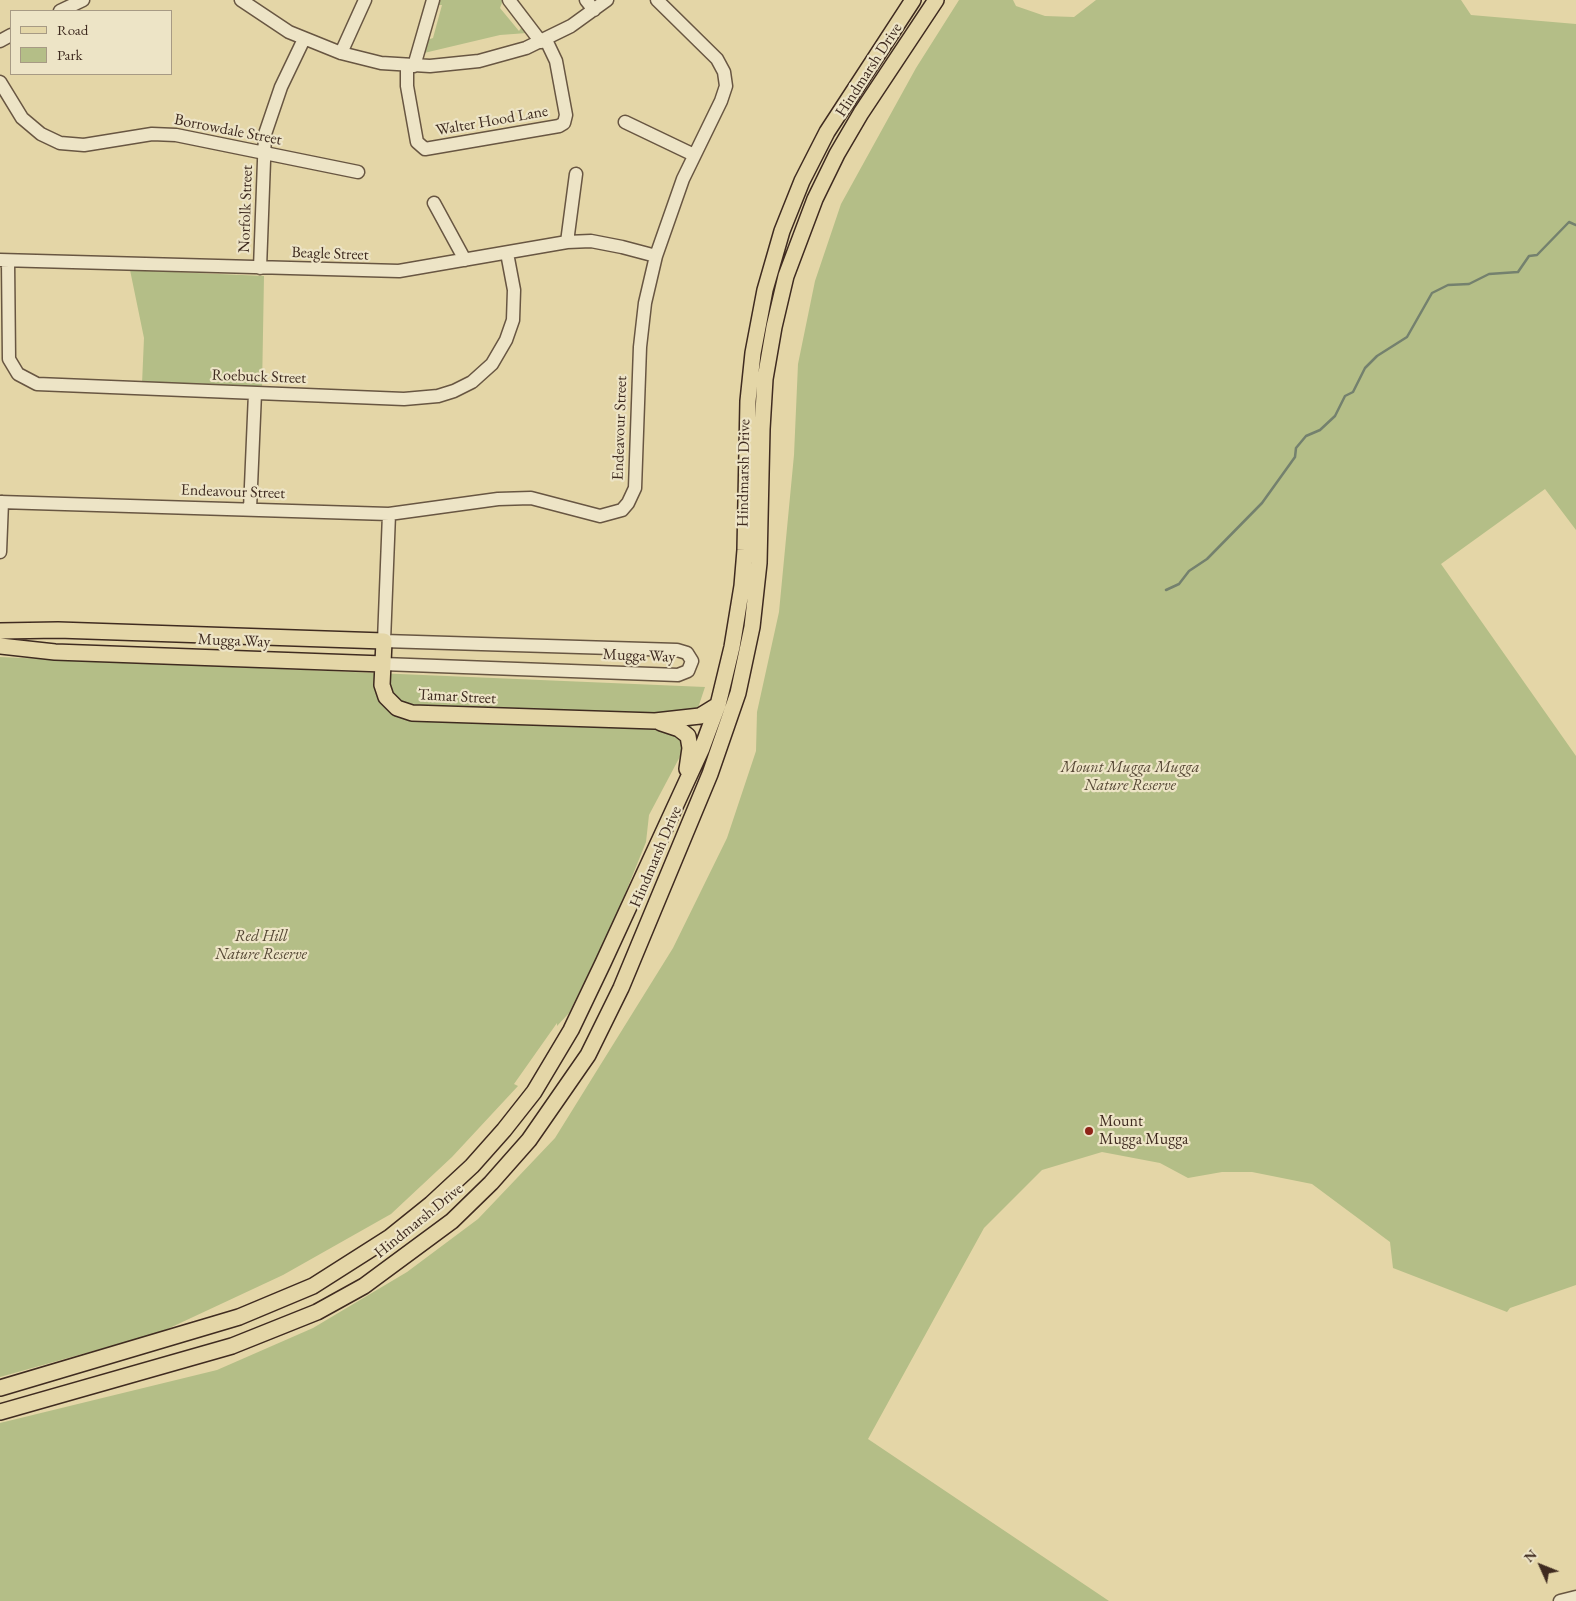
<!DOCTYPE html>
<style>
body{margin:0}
#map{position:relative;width:1576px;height:1601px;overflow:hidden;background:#e4d6a7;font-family:"EB Garamond",serif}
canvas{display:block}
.legend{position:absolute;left:10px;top:10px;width:162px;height:65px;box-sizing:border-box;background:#ede4c6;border:1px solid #a79a84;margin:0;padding:6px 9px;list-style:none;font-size:15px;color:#3f2b20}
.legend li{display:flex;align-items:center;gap:10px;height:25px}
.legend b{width:25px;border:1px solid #a79a84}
.north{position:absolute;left:1516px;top:1541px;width:50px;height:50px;-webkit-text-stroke:4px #ede4c6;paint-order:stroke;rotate:314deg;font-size:14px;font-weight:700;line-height:20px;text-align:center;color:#3f2b20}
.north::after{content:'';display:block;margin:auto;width:18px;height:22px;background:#3f2b20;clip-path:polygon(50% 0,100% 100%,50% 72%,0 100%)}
</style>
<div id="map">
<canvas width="1576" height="1601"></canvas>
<ul class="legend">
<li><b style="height:6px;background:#e4d6a7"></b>Road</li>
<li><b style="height:14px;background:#b4be87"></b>Park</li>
</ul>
<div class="north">N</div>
</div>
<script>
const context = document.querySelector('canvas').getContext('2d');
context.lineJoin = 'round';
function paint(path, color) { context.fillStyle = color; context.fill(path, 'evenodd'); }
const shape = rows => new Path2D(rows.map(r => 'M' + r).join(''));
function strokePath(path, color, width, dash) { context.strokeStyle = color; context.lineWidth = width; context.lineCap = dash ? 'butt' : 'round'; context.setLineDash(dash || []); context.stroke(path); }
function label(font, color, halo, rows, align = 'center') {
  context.font = font + ' "EB Garamond",serif'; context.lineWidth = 4.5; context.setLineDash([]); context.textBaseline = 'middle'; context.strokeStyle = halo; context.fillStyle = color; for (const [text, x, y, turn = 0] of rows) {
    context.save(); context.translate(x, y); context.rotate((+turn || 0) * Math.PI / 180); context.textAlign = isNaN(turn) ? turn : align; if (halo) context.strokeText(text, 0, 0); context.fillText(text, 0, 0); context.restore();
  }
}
const green = shape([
 [436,0,503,0,500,8,519,31,521,28,525,27,527,33,500,35,424,53,424,41,433,38,442,5,435,5],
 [959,0,1013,0,1016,6,1045,16,1074,17,1096,0,1461,0,1471,15,1576,24,1576,530,1545,489,1441,564,1576,756,1576,1285,1510,1308,1507,1312,1393,1268,1390,1242,1312,1184,1252,1172,1222,1172,1188,1178,1160,1163,1102,1152,1042,1170,984,1228,868,1439,1109,1601,0,1601,0,1423,217,1370,313,1328,407,1272,478,1219,555,1138,673,948,727,838,756,751,757,712,779,612,794,455,798,364,815,281,841,204,916,68],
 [130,270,264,276,262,389,142,384,144,338],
 [0,657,705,687,685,747,649,815,646,842,615,919,569,1013,557,1026,557,1023,514,1084,518,1086,452,1157,391,1214,283,1275,161,1332,0,1377]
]);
const stream = shape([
 [1166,590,1179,584,1189,571,1207,559,1262,503,1295,457,1296,448,1306,436,1320,430,1335,416,1345,396,1353,392,1365,368,1377,356,1407,337,1432,293,1448,285,1469,284,1489,274,1518,272,1529,256,1537,255,1569,222,1576,225]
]);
const minor = shape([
 [241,0,289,32,341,53,381,63,430,66,479,61,526,48,571,26,607,0],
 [509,0,541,42],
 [586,0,594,10],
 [60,11,83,0],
 [0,41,11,35],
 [341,53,365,0],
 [407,65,407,86,417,142,425,149,559,126,564,123,566,115,556,61,546,40],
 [414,66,433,0],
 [0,82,22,118,41,134,60,143,84,145,152,134,176,135,358,172],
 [625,122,694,155],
 [434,203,465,260],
 [567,242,576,174],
 [0,260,399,271,567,242,591,241,622,247,656,256],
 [8,261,9,359,18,374,37,384,404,399,438,396,454,391,472,382,492,364,506,340,513,320,514,290,507,253],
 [260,268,265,134,281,87,304,39],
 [0,502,389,514,498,499,531,498,600,516,622,510,628,503,635,488,640,347,645,303,656,256,683,179,721,101,726,86,724,72,717,59,657,0],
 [250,509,255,393],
 [0,552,2,502],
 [383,664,678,675,688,671,692,661,687,653,677,650,384,641,389,514],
 [1560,1601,1576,1597]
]);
const major = shape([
 [0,631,58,630,384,641,382,685,386,697,397,708,412,713,655,721,700,716,718,705],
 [0,646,55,652,383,664],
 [661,723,679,729,688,736,690,748,687,769],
 [0,1388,239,1317,313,1286,390,1237,431,1204,472,1166,504,1130,534,1092,571,1030,603,963,702,748,718,705,732,647,742,586,745,550,748,401,753,353,765,290,782,231,802,181,827,132,913,0],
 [0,1412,232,1346,317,1312,364,1286,452,1221,491,1183,529,1140,588,1055,621,988,710,774,738,693,752,627,759,563,762,429,765,379,774,327,786,276,815,199,837,154,861,113,936,0]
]);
const markers = [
 [1089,1131,5,"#8f2418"]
];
const streetNames = [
 ["Hindmarsh Drive",869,70,-57],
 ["Walter Hood Lane",492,121,-10],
 ["Borrowdale Street",228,130,11],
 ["Norfolk Street",246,209,-88],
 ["Beagle Street",330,254,2],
 ["Roebuck Street",259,377,2],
 ["Endeavour Street",620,428,-88],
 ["Hindmarsh Drive",744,473,-89],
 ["Endeavour Street",233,492,2],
 ["Mugga Way",234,641,2],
 ["Mugga Way",639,656,2],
 ["Tamar Street",457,697,3],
 ["Hindmarsh Drive",656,857,-67],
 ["Hindmarsh Drive",419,1221,-39]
];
const parkNames = [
 ["Mount Mugga Mugga",1130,768],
 ["Nature Reserve",1130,786],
 ["Red Hill",261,937],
 ["Nature Reserve",261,955]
];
const poiNames = [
 ["Mount",1099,1122],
 ["Mugga Mugga",1099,1140]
];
paint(green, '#b4be87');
strokePath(stream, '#74816e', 2.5);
strokePath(minor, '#685642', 15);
strokePath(major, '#3f2b20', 18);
strokePath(minor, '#ede4c6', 12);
strokePath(major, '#e4d6a7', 15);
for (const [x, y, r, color] of markers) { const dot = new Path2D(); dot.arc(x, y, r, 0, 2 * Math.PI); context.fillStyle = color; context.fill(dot); strokePath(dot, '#ede4c6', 2); }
label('16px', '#3f2b20', '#ede4c6', streetNames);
label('italic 16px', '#564835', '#ede4c6', parkNames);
label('16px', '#3f2b20', '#ede4c6', poiNames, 'left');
</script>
